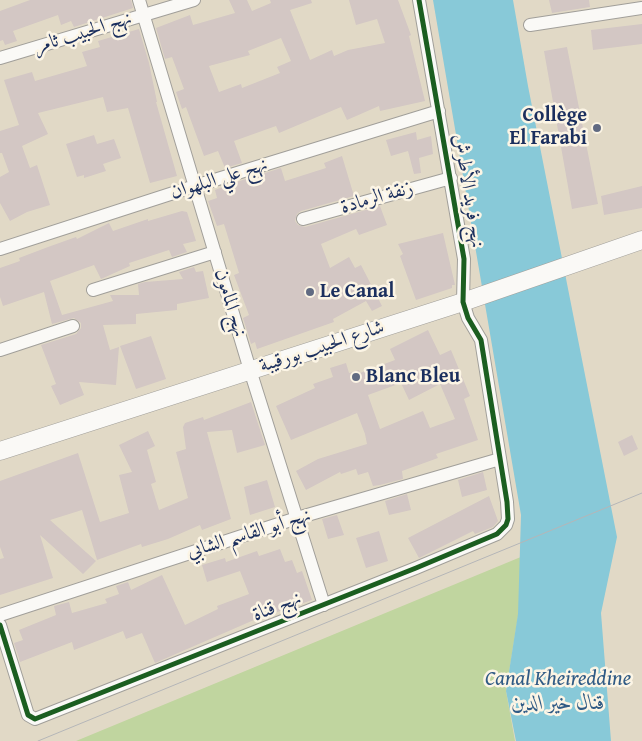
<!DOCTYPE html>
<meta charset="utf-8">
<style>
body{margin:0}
canvas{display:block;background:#e1d9c6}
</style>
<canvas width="642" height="741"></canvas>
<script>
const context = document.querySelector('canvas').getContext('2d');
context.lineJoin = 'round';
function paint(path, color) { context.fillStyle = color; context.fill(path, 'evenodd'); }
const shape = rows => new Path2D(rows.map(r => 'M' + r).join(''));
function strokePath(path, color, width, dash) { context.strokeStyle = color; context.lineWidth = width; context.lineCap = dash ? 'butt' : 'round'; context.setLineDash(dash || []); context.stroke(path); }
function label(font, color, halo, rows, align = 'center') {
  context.font = font + ' "Gentium Book Plus",Amiri,serif'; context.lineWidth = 5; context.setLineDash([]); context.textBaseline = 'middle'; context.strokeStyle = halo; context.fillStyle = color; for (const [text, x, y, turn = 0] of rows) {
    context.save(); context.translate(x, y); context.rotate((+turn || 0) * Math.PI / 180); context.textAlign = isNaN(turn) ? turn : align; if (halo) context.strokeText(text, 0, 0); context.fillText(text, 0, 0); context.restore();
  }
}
const green = shape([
 [528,554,506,691,515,741,76,741]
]);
const water = shape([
 [433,0,513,0,528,86,617,537,601,613,611,741,516,741,506,691,518,614,521,515]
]);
const building = shape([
 [30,0,131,0,133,8,74,27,71,21,61,25,58,15,13,31,17,41,5,45,3,40,0,41,0,11],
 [229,0,247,0,252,11,271,3,270,0,311,0,312,3,290,10,310,60,332,50,334,56,348,50,385,43,377,19,356,25,349,0,398,0,411,35,409,36,425,101,380,111,379,106,347,120,341,107,279,133,276,126,234,141,242,163,225,168,218,151,204,156,186,107,182,109,176,92,184,89,172,57,165,59,156,28,190,15,193,25,235,13],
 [281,38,291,61,277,67,280,73,242,88,241,84,219,92,209,66,250,55,248,51],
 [549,0,589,0,590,7,552,13],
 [642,24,642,44,593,50,591,30],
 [139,29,149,63,157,102,156,102,177,176,150,183,128,108,107,112,103,97,38,113,48,134,22,146,30,168,37,165,50,205,27,212,10,221,0,203,0,177,9,172,2,153,0,153,0,131,19,125,4,80,32,72,35,81,87,66,82,52,100,47,98,41],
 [567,47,598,204,572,209,544,51],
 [416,132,417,140,431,136,433,154,419,158,421,173,414,174,408,151,391,156,386,140],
 [94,135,97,144,114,139,121,158,103,164,106,171,84,178,84,175,77,177,66,144],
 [342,156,354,196,301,211,297,214,295,221,298,225,305,227,380,206,387,225,359,235,356,229,321,244,330,268,349,257,355,268,361,265,382,306,372,311,366,301,333,319,334,322,257,349,255,342,251,344,243,318,249,315,234,275,239,273,224,224,217,226,208,201,217,198,215,190,230,184,281,168,285,181,326,168,324,163],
 [642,186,642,208,604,215,601,196],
 [182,211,187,212,196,241,183,244,187,252,172,257,169,250,129,263,130,266,101,279,94,265,50,281,62,315,113,301,110,295,139,295,138,284,145,282,183,279,179,272,194,267,196,272,203,271,209,298,177,304,177,310,136,314,136,324,103,325,110,350,119,347,116,385,79,382,84,395,60,405,51,386,56,384,41,345,76,334,81,328,81,323,74,318,52,324,44,292,3,306,0,297,0,268,20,261,19,258,48,247,76,237,77,239,109,223,113,231,148,219,148,221],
 [443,233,455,285,452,285,452,288,416,300,400,256,403,254,398,244],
 [428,330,440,355,451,350,470,396,464,399,478,440,436,454,438,458,402,471,403,479,380,485,373,486,368,472,358,475,356,469,341,474,340,472,306,490,296,471,318,459,367,444,365,434,357,413,291,440,276,406,315,388,313,384,333,377,330,368,346,363,349,373,359,370,360,373,395,360,390,349],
 [401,383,409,400,440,384,455,419,430,428,423,411,380,429,368,395],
 [151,336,166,379,136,389,120,346],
 [251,402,265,445,237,453,232,430,207,432,231,519,202,530,200,525,168,539,142,547,141,544,97,560,82,510,50,520,96,561,83,574,40,535,53,578,0,595,0,559,4,558,0,547,0,481,78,453,100,522,129,513,119,475,132,472,119,445,148,431,155,446,147,450,156,482,151,484,159,510,188,498,176,452,186,449,183,427,185,423,203,417,204,420],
 [632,435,638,449,624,456,618,442],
 [483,472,487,490,462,497,458,480],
 [267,480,275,507,250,515,244,487],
 [407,494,411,510,389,515,385,501],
 [489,496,498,521,493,527,475,534,473,531,419,558,408,538],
 [337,515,344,535,328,539,322,519],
 [379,531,388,561,366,568,356,538],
 [280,549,285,562,292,560,297,573,302,571,312,600,254,620,155,663,142,633,126,639,123,631,74,650,72,642,20,662,14,643,23,640,19,630,56,615,54,606,69,602,72,613,107,603,105,599,119,594,116,586,128,582,131,590,162,575,185,625,218,609,217,606,249,594,240,571,207,582,202,565,225,558,226,562,257,551,259,556]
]);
const minor = shape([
 [139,0,250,370,324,605],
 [530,25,642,8],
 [0,58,194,0],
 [303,219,451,178],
 [0,249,195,186,439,111],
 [93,290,215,252],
 [0,350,73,326],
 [0,615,297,518,500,459],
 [0,625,28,715,35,719,416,568,497,534,506,525,508,519,507,502,481,340,468,318,463,302,464,259,419,0]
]);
const secondary = shape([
 [0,451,463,302,642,240]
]);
const tram = shape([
 [38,741,642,493]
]);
const cycleway = shape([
 [0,625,28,715,35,719,416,568,497,534,506,525,508,519,507,502,481,340,468,318,463,302,464,259,419,0]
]);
const markers = [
 [597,128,5,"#606a82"],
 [310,292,5,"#606a82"],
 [356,377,5,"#606a82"]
];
const streetNames = [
 ["نهج الحبيب ثامر",83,33,-17],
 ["نهج علي البلهوان",219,179,-17],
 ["نهج فريد الأطرش",468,191,81],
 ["زنقة الرمادة",377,198,-16],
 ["نهج المامون",230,303,73],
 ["شارع الحبيب بورقيبة",322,347,-18],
 ["نهج أبو القاسم الشابي",249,534,-17],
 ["نهج قناة",277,607,-21]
];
const poiNames = [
 ["Collège",587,116,"right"],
 ["El Farabi",587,139,"right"],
 ["Le Canal",320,292],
 ["Blanc Bleu",366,377]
];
const waterNames = [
 ["Canal Kheireddine",558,680],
 ["قنال خير الدين",558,704]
];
paint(green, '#c0d59f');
paint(water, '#88c9d8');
paint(building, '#d3c7c4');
strokePath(minor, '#a19f9a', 14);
strokePath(secondary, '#a19f9a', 19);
strokePath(minor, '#faf9f6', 12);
strokePath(secondary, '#faf9f6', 18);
strokePath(tram, '#b5b6b8', 1);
strokePath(cycleway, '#1b5e20', 5);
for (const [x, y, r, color] of markers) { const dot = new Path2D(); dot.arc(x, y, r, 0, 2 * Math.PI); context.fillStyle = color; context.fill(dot); strokePath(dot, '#fcf5e5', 2); }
label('20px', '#1b2f5e', '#fcf5e5', streetNames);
label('bold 20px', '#1b2f5e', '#fcf5e5', poiNames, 'left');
label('italic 21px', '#305b85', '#fcf5e5', waterNames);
</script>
